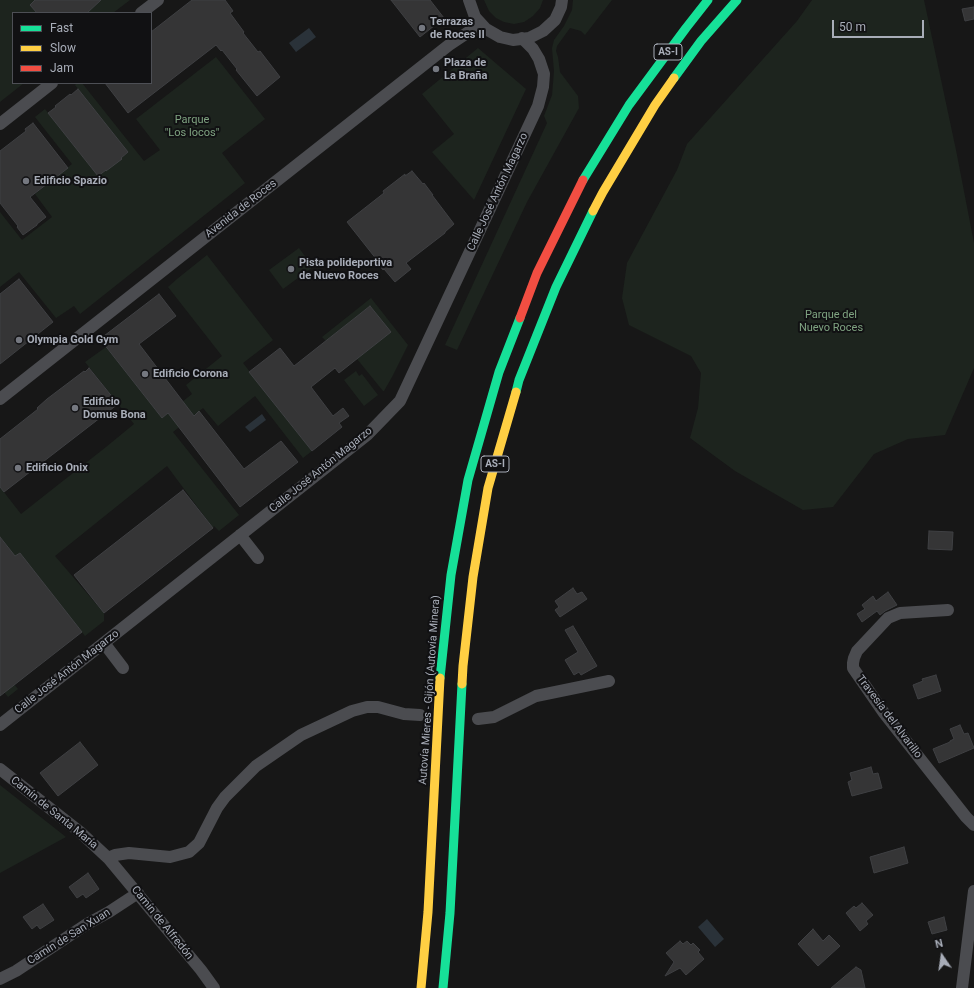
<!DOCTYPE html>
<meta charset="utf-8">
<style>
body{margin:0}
#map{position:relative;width:974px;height:988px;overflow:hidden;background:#171717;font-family:Roboto,sans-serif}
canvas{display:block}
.legend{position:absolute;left:12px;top:12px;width:140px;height:72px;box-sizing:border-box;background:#111113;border:1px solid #4d4f55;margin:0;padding:5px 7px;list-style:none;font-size:12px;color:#a8adb8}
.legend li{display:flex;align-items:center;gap:8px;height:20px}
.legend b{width:20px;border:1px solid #4d4f55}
.north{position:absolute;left:922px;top:936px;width:40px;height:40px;-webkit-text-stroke:3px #111113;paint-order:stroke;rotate:347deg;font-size:11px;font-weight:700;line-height:16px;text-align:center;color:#a8adb8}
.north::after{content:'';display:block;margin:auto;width:14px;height:18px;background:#a8adb8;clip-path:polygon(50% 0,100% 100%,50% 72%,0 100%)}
.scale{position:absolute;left:832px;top:20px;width:92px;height:18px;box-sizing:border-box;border:2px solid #a8adb8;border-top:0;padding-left:5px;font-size:12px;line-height:14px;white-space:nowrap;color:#a8adb8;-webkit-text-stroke:3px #111113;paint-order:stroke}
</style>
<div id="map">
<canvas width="974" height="988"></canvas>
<ul class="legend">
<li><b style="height:5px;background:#16e098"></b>Fast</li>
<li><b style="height:5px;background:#ffcf43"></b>Slow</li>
<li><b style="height:5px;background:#f24e42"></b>Jam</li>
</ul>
<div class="north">N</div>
<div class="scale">50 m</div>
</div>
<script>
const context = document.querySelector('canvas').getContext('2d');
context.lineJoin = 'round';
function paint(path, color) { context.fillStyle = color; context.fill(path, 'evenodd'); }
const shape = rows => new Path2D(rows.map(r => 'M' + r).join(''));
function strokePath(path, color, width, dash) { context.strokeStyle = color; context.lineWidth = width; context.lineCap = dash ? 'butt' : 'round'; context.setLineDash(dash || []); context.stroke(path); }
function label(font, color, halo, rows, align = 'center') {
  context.font = font + ' Roboto,sans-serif'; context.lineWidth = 4; context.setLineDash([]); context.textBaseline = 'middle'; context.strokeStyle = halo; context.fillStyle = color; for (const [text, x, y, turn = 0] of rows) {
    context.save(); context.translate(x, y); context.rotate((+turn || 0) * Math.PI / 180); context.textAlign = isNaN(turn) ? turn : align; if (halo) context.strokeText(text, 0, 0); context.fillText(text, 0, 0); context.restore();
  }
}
const green = shape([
 [0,0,130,0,113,13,13,13,13,83,24,83,0,102],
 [484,0,543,0,540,8,533,16,524,22,514,24,504,22,496,18,489,11],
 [573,0,612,0,585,35,581,31,570,28,557,46,556,51,558,57,560,72,578,96,579,108,527,202,457,350,445,345,547,123,544,116,552,95,554,71,552,48,554,40,564,26,572,10],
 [812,0,924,0,956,150,974,243,974,368,945,435,908,439,874,454,833,507,803,510,735,471,690,438,698,408,701,373,691,356,629,325,622,298,627,263,677,170,687,144,797,21],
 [478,48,526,89,474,200,432,152,454,134,422,94],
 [216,57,265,119,222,153,245,183,80,314,74,306,56,318,19,272,0,287,0,212,22,240,52,217,35,194,72,164,35,117,45,109,98,176,128,152,75,85,77,83,82,83,144,161,160,150,136,119],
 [299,248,313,267,283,289,269,270],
 [207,255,273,340,243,363,312,451,303,458,255,396,218,426,203,408,173,432,239,515,219,531,214,526,213,528,167,466,55,556,104,613,104,621,85,636,20,553,0,568,0,555,9,548,0,537,0,487,21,514,106,447,134,424,85,362,106,347,162,418,192,394,186,385,222,356,168,287,177,279],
 [371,298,408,345,392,377,384,391,383,391,357,359,390,332,370,306,326,341,322,337],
 [356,371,359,376,362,374,378,395,364,406,344,380],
 [0,667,18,689,8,697,0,687],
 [0,785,66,837,0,873]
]);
const water = shape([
 [309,28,316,37,296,52,289,43],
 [262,414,266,420,250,432,245,427],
 [707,919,724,939,715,947,698,927]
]);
const building = shape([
 [35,0,101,0,87,13,37,13,30,5,35,0],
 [192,0,225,0,233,11,230,13,244,32,243,33,258,52,260,51,280,77,257,96,236,70,237,69,222,50,221,51,216,45,128,113,105,83,151,83,151,32,192,0],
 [391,0,430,0,444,18,420,37,391,0],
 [974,7,974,19,965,21,962,9,974,7],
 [78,89,128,152,121,158,122,159,106,171,106,170,98,176,48,113,56,107,55,106,70,94,71,95,78,89],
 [33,123,68,168,30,197,46,217,37,224,37,225,23,235,17,227,18,226,0,203,0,151,26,131,25,129,33,123],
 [412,171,423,184,424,183,433,195,432,195,454,224,445,232,445,233,406,263,411,269,395,282,384,269,383,270,376,261,377,260,347,222,384,193,383,191,405,174,405,176,412,171],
 [19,279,53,322,0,364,0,294,19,279],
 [159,294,176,316,139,344,194,416,199,411,244,469,281,441,298,462,240,507,168,413,162,418,100,339,159,294],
 [370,306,391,332,339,373,335,368,311,387,333,416,343,408,349,416,339,423,342,427,312,451,249,372,280,348,294,366,370,306],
 [89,368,118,404,4,492,0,487,0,439,33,413,38,409,37,408,47,399,84,371,85,372,89,368],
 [183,490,213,528,104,613,74,575,183,490],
 [929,531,953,532,952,550,928,549,929,531],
 [0,537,15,556,20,553,82,632,0,696,0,537],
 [573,588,577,594,582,592,587,599,560,617,555,610,559,607,555,601,573,588],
 [888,592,897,605,885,611,880,615,877,611,862,622,857,614,865,609,862,605,873,596,876,601,888,592],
 [573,626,597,666,581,675,579,672,574,675,565,660,578,652,565,630,573,626],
 [936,675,941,691,918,699,913,685,923,681,922,679,936,675],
 [960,725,964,734,968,733,974,748,939,763,933,749,950,742,950,741,954,739,950,729,960,725],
 [80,742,98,765,58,796,40,773,80,742],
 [871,767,873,774,878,773,882,788,852,796,848,782,852,780,850,773,871,767],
 [904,847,908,863,874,873,870,857,904,847],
 [88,873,99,889,86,898,83,894,77,898,69,887,88,873],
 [862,903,873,915,866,921,868,924,860,931,846,913,854,906,856,908,862,903],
 [43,904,54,920,40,929,37,925,32,929,23,917,43,904],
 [944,917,947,930,932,934,928,922,944,917],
 [813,929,823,941,829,935,840,946,818,966,798,944,813,929],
 [680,941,683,944,687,941,691,945,693,943,700,950,698,952,704,959,686,975,680,968,665,976,674,962,666,953,680,941],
 [856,967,861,970,865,988,831,988,856,967]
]);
const street = shape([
 [469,0,475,17,486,29,500,37,513,40,529,38,543,31,555,20,561,7,562,0],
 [141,13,158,0],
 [0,124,52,83],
 [0,399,449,45,470,31,486,29],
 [240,535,258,558],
 [948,610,900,613,888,618,857,651,854,658,853,663,853,668,884,713,966,817,974,825],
 [104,643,123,668],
 [478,719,494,717,536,696,609,681],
 [0,725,367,435,400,401,538,106,543,87,544,74,539,59,533,49,522,38],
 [0,769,80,832,108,858,201,970,214,988],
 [108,858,115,855,129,853,170,857,189,852,199,843,217,808,225,797,256,766,301,735,352,711,367,707,378,707,404,714,420,715],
 [0,979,16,971,87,924,109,912,138,893],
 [962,988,974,891]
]);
const fast = shape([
 [674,78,701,41,737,0],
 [583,180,629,105,686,28,708,0],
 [516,392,519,380,556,287,593,211],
 [440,678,451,575,468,480,499,372,520,318],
 [443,988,450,913,462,684]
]);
const slow = shape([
 [593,211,603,192,655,105,674,78],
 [462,684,463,666,473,577,488,488,516,392],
 [421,988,428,912,440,678]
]);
const jam = shape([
 [520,318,537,273,583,180]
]);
const markers = [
 [422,28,4,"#757880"],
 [436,69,4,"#757880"],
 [26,181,4,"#757880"],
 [291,269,4,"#757880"],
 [19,340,4,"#757880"],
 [145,374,4,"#757880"],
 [75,408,4,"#757880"],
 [18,468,4,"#757880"]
];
const shields = [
 [668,52,28],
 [495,464,28]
];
const shieldNames = [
 ["AS-I",668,52],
 ["AS-I",495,464]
];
const poiNames = [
 ["Terrazas",430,22],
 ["de Roces II",430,35],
 ["Plaza de",444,63],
 ["La Braña",444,76],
 ["Edificio Spazio",34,181],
 ["Pista polideportiva",299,263],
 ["de Nuevo Roces",299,276],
 ["Olympia Gold Gym",27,340],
 ["Edificio Corona",153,374],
 ["Edificio",83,402],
 ["Domus Bona",83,415],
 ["Edificio Onix",26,468]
];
const parkNames = [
 ["Parque",192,120],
 ["\"Los locos\"",192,133],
 ["Parque del",831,315],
 ["Nuevo Roces",831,328]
];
const streetNames = [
 ["Calle José Antón Magarzo",498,192,-65],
 ["Avenida de Roces",241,209,-38],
 ["Calle José Antón Magarzo",321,470,-39],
 ["Calle José Antón Magarzo",67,672,-38],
 ["Autovía Mieres - Gijón (Autovía Minera)",430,690,-86],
 ["Travesía del Alvarillo",889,717,53],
 ["Camín de Santa María",54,813,39],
 ["Camín de Alfredón",162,923,51],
 ["Camín de San Xuan",69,937,-32]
];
paint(green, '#1d241e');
paint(water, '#2a3239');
paint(building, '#353536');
strokePath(building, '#3f4043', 1);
strokePath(street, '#4b4c50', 12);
strokePath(fast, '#16e098', 9);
strokePath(slow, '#ffcf43', 9);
strokePath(jam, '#f24e42', 9);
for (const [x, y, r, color] of markers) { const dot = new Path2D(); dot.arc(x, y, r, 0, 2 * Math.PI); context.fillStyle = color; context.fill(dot); strokePath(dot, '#111113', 1.5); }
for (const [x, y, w] of shields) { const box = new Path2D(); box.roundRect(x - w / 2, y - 8, w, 16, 3); context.fillStyle = '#111113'; context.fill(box); strokePath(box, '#a8adb8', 1); }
label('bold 10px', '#a8adb8', null, shieldNames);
label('bold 11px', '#a8adb8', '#111113', poiNames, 'left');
label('11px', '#7fa381', '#111113', parkNames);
label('11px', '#a8adb8', '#111113', streetNames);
</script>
